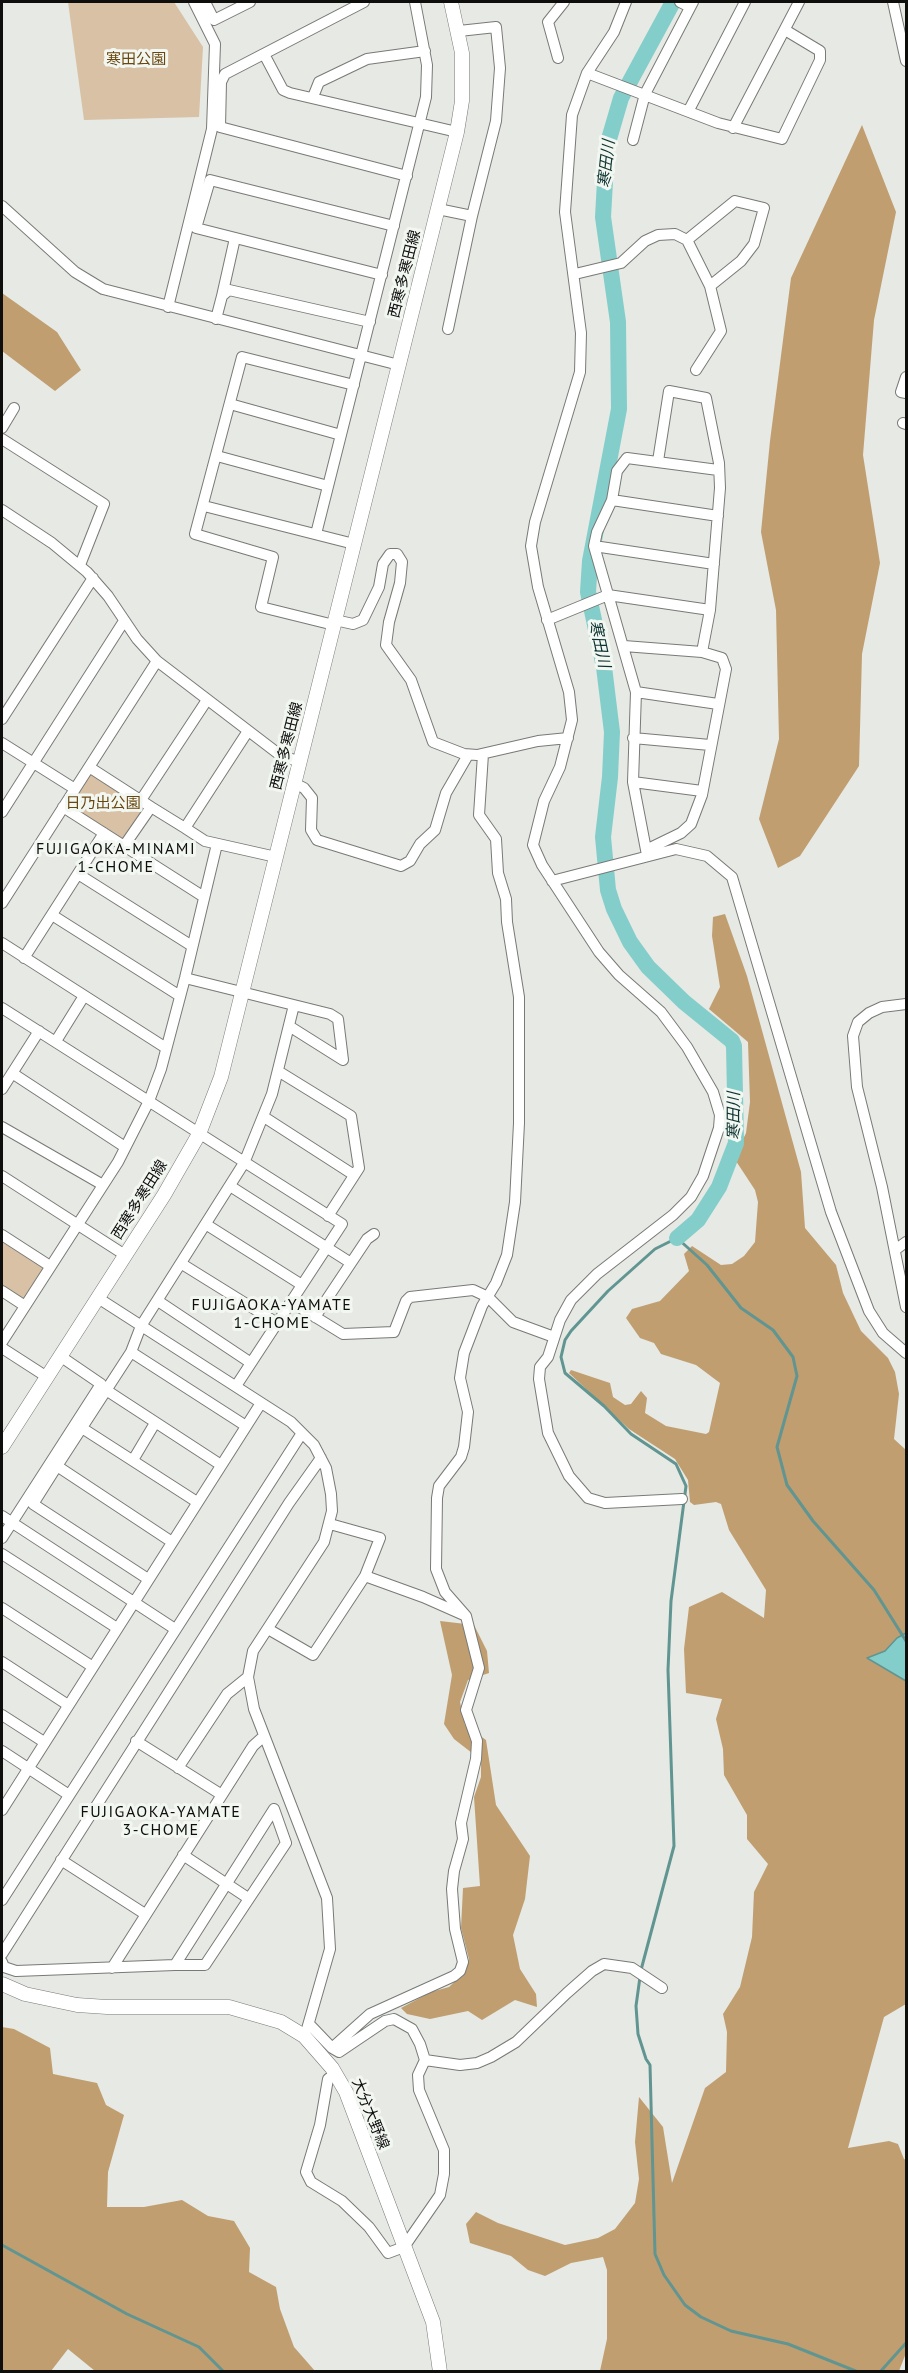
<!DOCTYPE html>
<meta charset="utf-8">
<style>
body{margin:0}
#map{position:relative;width:908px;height:2373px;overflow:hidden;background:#e6e9e4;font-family:"PT Sans",sans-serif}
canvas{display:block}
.frame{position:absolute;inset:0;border:3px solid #0e0f0d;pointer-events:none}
</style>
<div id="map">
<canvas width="908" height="2373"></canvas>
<div class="frame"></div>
</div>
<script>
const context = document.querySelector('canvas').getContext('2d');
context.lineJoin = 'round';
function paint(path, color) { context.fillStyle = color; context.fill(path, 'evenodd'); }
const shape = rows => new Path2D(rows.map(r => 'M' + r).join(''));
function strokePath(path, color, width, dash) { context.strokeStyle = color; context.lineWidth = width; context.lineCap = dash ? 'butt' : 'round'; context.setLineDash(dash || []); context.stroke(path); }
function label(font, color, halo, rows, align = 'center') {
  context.font = font + ' "PT Sans","Noto Sans JP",sans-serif'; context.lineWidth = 6; context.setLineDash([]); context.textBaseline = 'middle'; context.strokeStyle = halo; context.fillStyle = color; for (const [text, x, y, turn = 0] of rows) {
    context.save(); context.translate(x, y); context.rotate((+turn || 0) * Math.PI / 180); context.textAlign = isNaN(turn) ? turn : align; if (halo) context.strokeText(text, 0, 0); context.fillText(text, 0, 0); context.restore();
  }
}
const green = shape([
 [68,2,174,2,203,47,199,117,84,120],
 [93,774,145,807,122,841,73,809,71,804,89,776],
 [2,1239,42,1265,44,1269,24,1299,21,1300,2,1287]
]);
const forest = shape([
 [862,125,896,212,874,320,863,455,880,563,862,654,859,766,800,856,778,868,759,819,779,739,776,610,761,532,770,441,791,278],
 [2,293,57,332,81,370,55,391,2,351],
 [725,914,747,976,801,1172,805,1228,836,1265,843,1293,861,1331,888,1358,895,1372,899,1394,894,1439,906,1450,906,2004,884,2017,848,2148,889,2141,898,2144,904,2159,906,2160,906,2353,899,2371,600,2371,607,2339,607,2270,603,2257,571,2263,545,2276,528,2270,511,2256,470,2243,466,2224,476,2212,498,2223,565,2245,598,2238,615,2229,635,2203,639,2179,635,2142,639,2097,663,2127,672,2183,705,2088,726,2072,727,2032,723,2014,740,1987,752,1937,754,1892,768,1864,747,1839,747,1815,724,1775,723,1749,716,1719,722,1699,686,1693,684,1649,689,1607,722,1592,764,1618,766,1590,729,1530,721,1504,716,1502,694,1505,690,1502,688,1480,675,1459,629,1429,569,1373,571,1370,610,1383,613,1397,625,1405,631,1404,641,1391,647,1398,645,1413,666,1426,706,1434,709,1432,720,1383,696,1365,661,1354,654,1343,640,1338,626,1318,632,1309,660,1301,689,1271,684,1254,692,1246,721,1265,732,1264,744,1256,755,1242,758,1202,755,1190,736,1161,736,1154,746,1133,750,1102,748,1042,709,1009,720,987,712,936,713,917],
 [440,1621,474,1625,487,1651,489,1673,468,1680,460,1702,465,1725,486,1740,496,1805,530,1856,525,1899,513,1935,520,1969,536,1994,537,2007,515,2000,482,2020,468,2011,430,2019,407,2014,401,2008,431,1992,449,1987,466,1971,469,1959,461,1928,463,1888,480,1886,474,1797,481,1777,481,1760,454,1739,444,1724,452,1675],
 [2,2027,14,2029,50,2048,53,2074,97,2083,106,2105,124,2115,108,2172,107,2207,144,2207,182,2200,208,2216,234,2221,250,2248,249,2272,276,2287,280,2309,294,2347,315,2371,95,2371,68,2349,51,2371,2,2371]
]);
const water = shape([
 [906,1633,906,1681,867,1658,885,1651,897,1638,906,1633]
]);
const stream = shape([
 [641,1970,674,1846,668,1670,671,1601,686,1486,676,1464,631,1434,604,1406,565,1373,561,1357,565,1340,571,1331,608,1291,655,1249,677,1238,707,1265,741,1308,773,1330,793,1357,797,1376,777,1447,787,1485,813,1521,874,1590,906,1641],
 [640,1977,636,2006,638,2034,646,2059,650,2065,655,2254,664,2275,685,2305,701,2317,731,2331,788,2344,858,2372],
 [2,2245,127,2314,199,2347,224,2372],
 [880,2372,906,2343]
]);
const river = shape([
 [673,2,621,98,607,146,603,217,618,322,619,409,590,561,588,592,604,667,612,732,610,777,603,837,608,890,614,909,630,942,648,967,684,1002,732,1041,734,1046,736,1143,719,1187,698,1220,677,1238]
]);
const minor = shape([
 [205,2,214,20,250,2],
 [364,2,225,74,221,82,220,127,407,176],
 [626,2,614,32,587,73,572,115,565,212,581,333,580,372,535,522,531,546,538,587,569,692,572,720,560,767,544,801,533,845,542,865,599,952,619,975,661,1012,687,1047,713,1092,720,1115,719,1128,703,1176,691,1197,673,1215,597,1274,571,1300,560,1320,548,1357,540,1367,539,1379,548,1433,569,1476,588,1498,605,1503,682,1499],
 [680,2,690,7],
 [893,2,906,61],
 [264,54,283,90,290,93,457,132],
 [558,58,548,22,564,2],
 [587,73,718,123,782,139,820,60,820,51,785,30],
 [313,97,319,82,367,59,425,51],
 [689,110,745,2],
 [733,128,799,2],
 [633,140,645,94,693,2],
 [2,206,75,272,103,289,399,365],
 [438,209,472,216],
 [687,240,735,201,764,208,754,244,741,261,710,286],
 [575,274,621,263,645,241,658,235,675,234,687,240,710,286,721,331,696,370],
 [382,275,196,228,210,180,394,226],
 [222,296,235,238],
 [168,307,212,129,215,44,194,2],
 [216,319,222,296,229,290,370,322],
 [448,329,472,216,496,121,500,68,496,27,459,31],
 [906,377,901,392,906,393],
 [230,404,341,435],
 [903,423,906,424],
 [2,428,14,408],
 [2,439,104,504,80,565],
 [217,456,328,486],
 [612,500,718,516],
 [204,506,354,544],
 [2,510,52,543,87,572,108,596,137,639,157,661,280,755,300,762],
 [316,534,426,97,427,65,415,2],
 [594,546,714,564],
 [335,620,353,624,363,620,379,587,383,564,390,554,397,554,402,562,400,583,389,622,386,645,411,680,433,742,464,754,477,755,538,741,568,738],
 [547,620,608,595,710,610],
 [334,625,261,607,273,557,195,534,242,357,354,385],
 [624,646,702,652],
 [636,692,718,704],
 [2,719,93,578],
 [248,731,185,828,205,841,276,857],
 [633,738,710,745],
 [2,743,75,789],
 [89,767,151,807,124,846],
 [633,782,702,791],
 [294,783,304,788,312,798,311,830,317,840,401,866,410,861,420,844,435,830,446,793,468,755],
 [141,800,207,700],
 [63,807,204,897],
 [151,807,185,828],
 [2,812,124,621],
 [646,850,681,833,691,824,702,795,726,669,722,658,702,652,710,610,720,488,719,463,706,398,669,391,658,461],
 [647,855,633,782,636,692,594,546,597,532,612,500,617,471,627,458,718,470],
 [78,874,192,946],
 [552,881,676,849,707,856,732,877,831,1212,869,1311,883,1333,906,1353],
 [2,903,157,661],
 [52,915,180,996],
 [2,943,166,1048],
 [24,958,104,833],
 [185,978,330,1014,338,1019,343,1060,289,1026],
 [906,1004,882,1007,869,1013,858,1022,853,1036,857,1087,882,1187,906,1307],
 [2,1008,342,1224,236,1386],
 [56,1041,84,996],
 [278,1071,351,1116,359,1168,328,1216],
 [12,1073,125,1147],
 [2,1089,39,1031],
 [264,1117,354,1175],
 [2,1127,103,1185],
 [2,1176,125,1255],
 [230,1186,351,1263],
 [207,1225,302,1285],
 [2,1235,50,1266],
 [895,1250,906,1242],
 [182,1264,277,1323],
 [2,1291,25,1306],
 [98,1298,291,1422,314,1445,326,1468,331,1494,332,1511,324,1542,253,1651,248,1677,254,1709,327,1898,330,1949,307,2029],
 [158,1301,251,1363],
 [291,1302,343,1334,394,1332,406,1301,410,1297,473,1290,488,1297,513,1322,554,1337],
 [315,1317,367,1239,374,1234],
 [2,1342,118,1162,149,1101,161,1069,185,978,217,844],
 [2,1348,47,1377],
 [131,1352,141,1326,244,1163,272,1094,294,1005],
 [106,1390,221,1465],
 [82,1428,197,1502],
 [133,1460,155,1423],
 [57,1466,172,1542],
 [2,1516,175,1629],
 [2,1538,101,1384,60,1356],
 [2,1554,117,1628],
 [365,1576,423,1597,466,1616],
 [148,1579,33,1504,57,1466,131,1352,246,1426],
 [2,1608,93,1667],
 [268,1629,313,1655,365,1576,380,1538,330,1524],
 [2,1662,68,1705],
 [2,1715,44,1742],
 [136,1741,222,1795],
 [2,1751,69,1795],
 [178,1768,227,1694,248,1677],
 [2,1810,261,1403],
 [183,1855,248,1898],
 [61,1860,145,1914],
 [2,1900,302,1433],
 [2,1954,289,1503,321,1458],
 [2,1962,4,1967,16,1971,175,1965,274,1809],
 [175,1965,205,1965,286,1843,274,1809],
 [112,1968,253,1746,264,1736],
 [309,2024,332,2048,370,2014,454,1976,460,1971,463,1962,455,1929,452,1889,454,1871,463,1839,461,1823,476,1759,477,1741,466,1710,479,1668,466,1616,445,1592,436,1569,437,1498,439,1486,461,1457,464,1447,468,1412,460,1378,464,1353,482,1306,496,1283,507,1255,515,1202,519,1123,519,997,507,922,506,899,498,873,496,839,479,815,483,754],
 [332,2048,339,2052,385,2021,394,2019,412,2029,420,2044,425,2060,418,2075,419,2090,444,2150,444,2174,440,2195,404,2247,388,2253,369,2227,342,2201,311,2182,306,2172,320,2125,328,2079,335,2074],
 [425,2060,460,2065,477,2063,491,2057,516,2042,567,1993,592,1971,604,1964,632,1968,662,1988]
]);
const major = shape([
 [2,1447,164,1195,199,1134,221,1077,457,132,462,101,462,53,451,2],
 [2,1984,25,1994,77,2005,107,2007,229,2007,281,2022,304,2036,332,2068,346,2092,433,2322,440,2372]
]);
const parkNames = [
 ["寒田公園",136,60],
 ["日乃出公園",103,804]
];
const streetNames = [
 ["西寒多寒田線",405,274,-76],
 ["西寒多寒田線",287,746,-76],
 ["西寒多寒田線",140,1200,-58],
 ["大分大野線",370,2114,68]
];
const waterNames = [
 ["寒田川",607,164,-84],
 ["寒田川",599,644,78],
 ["寒田川",734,1116,-90]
];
const neighbourhoodNames = [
 ["FUJIGAOKA-MINAMI",116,849],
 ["1-CHOME",116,867],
 ["FUJIGAOKA-YAMATE",272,1305],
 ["1-CHOME",272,1323],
 ["FUJIGAOKA-YAMATE",161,1812],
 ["3-CHOME",161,1830]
];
paint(green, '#d8c1a4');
paint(forest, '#c09e70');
paint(water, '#83ceca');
strokePath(water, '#609591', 1.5);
strokePath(stream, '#609591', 3);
strokePath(river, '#83ceca', 16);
strokePath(minor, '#787a76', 12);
strokePath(major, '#787a76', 15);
strokePath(minor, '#fff', 10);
strokePath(major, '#fff', 14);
label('15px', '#6a470e', '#f3f7f2', parkNames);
label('15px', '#0e0f0d', '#f3f7f2', streetNames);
label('italic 16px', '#0d3331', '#f3f7f2', waterNames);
context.letterSpacing = '1.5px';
label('16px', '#0e0f0d', '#f3f7f2', neighbourhoodNames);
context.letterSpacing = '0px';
</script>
